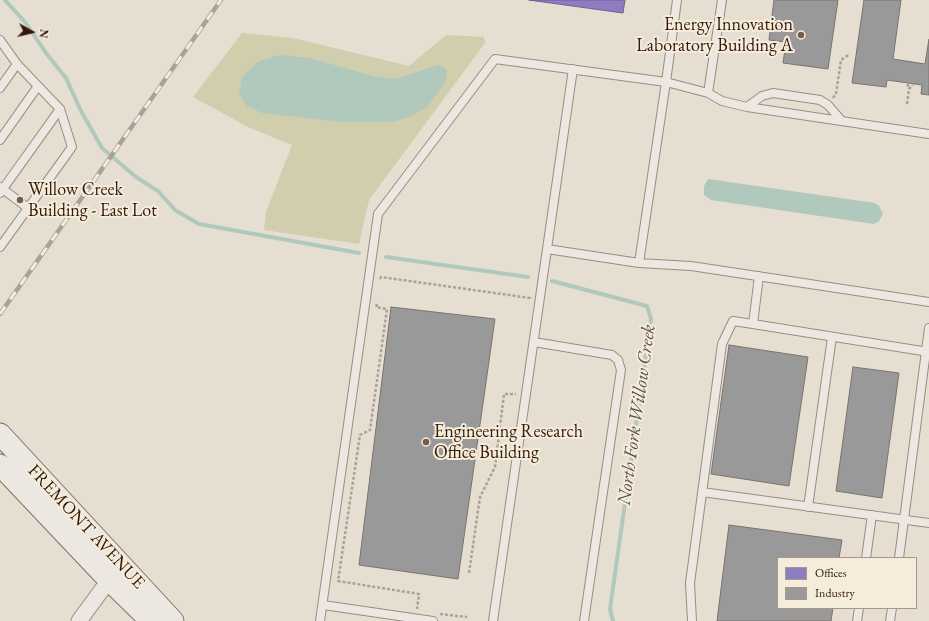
<!DOCTYPE html>
<style>
body{margin:0}
#map{position:relative;width:929px;height:621px;overflow:hidden;background:#e6ded1;font-family:"EB Garamond",serif}
canvas{display:block}
.legend{position:absolute;left:777px;top:557px;width:140px;height:52px;box-sizing:border-box;background:#f5ecdb;border:1px solid #a89787;margin:0;padding:5px 7px;list-style:none;font-size:12px;color:#341809}
.legend li{display:flex;align-items:center;gap:8px;height:20px}
.legend b{width:20px;border:1px solid #a89787}
.north{position:absolute;left:12px;top:12px;width:40px;height:40px;-webkit-text-stroke:3px #f5ecdb;paint-order:stroke;rotate:98deg;font-size:11px;font-weight:700;line-height:16px;text-align:center;color:#341809}
.north::after{content:'';display:block;margin:auto;width:14px;height:18px;background:#341809;clip-path:polygon(50% 0,100% 100%,50% 72%,0 100%)}
</style>
<div id="map">
<canvas width="929" height="621"></canvas>
<ul class="legend">
<li><b style="height:11px;background:#8e7cc3"></b>Offices</li>
<li><b style="height:11px;background:#999"></b>Industry</li>
</ul>
<div class="north">N</div>
</div>
<script>
const context = document.querySelector('canvas').getContext('2d');
context.lineJoin = 'round';
function paint(path, color) { context.fillStyle = color; context.fill(path, 'evenodd'); }
const shape = rows => new Path2D(rows.map(r => 'M' + r).join(''));
function strokePath(path, color, width, dash) { context.strokeStyle = color; context.lineWidth = width; context.lineCap = dash ? 'butt' : 'round'; context.setLineDash(dash || []); context.stroke(path); }
function label(font, color, halo, rows, align = 'center') {
  context.font = font + ' "EB Garamond",serif'; context.lineWidth = 4; context.setLineDash([]); context.textBaseline = 'middle'; context.strokeStyle = halo; context.fillStyle = color; for (const [text, x, y, turn = 0] of rows) {
    context.save(); context.translate(x, y); context.rotate((+turn || 0) * Math.PI / 180); context.textAlign = isNaN(turn) ? turn : align; if (halo) context.strokeText(text, 0, 0); context.fillText(text, 0, 0); context.restore();
  }
}
const green = shape([
 [242,33,293,38,409,66,446,35,484,37,485,43,369,200,359,244,264,230,266,212,292,145,248,127,193,97]
]);
const water = shape([
 [280,55,310,58,373,76,395,79,438,65,447,69,445,83,427,107,411,116,394,122,340,122,262,113,247,106,239,94,242,77,259,61],
 [708,179,875,203,879,206,883,214,879,221,874,224,711,200,704,195,704,186]
]);
const offices = shape([
 [529,0,625,0,623,13,529,0]
]);
const industry = shape([
 [774,0,838,0,828,69,783,63,786,42,769,40,774,0],
 [864,0,901,0,893,59,925,64,929,39,929,95,921,94,922,85,887,80,886,87,852,83,864,0],
 [391,307,495,319,458,579,359,565,391,307],
 [729,345,808,357,789,486,711,474,729,345],
 [853,367,899,373,882,498,836,491,853,367],
 [729,525,842,540,839,558,778,558,778,608,833,608,831,621,717,621,729,525]
]);
const stream = shape([
 [5,0,25,22,46,53,66,78,81,111,102,148,136,177,158,191,175,210,199,224,359,253],
 [386,257,528,277],
 [552,281,647,306,651,319,610,609,613,621]
]);
const path = shape([
 [907,84,910,88],
 [833,98,836,94,841,60,850,54],
 [907,104,909,89,913,85],
 [380,279,381,277,530,298,529,300],
 [377,304,376,307,387,309,370,430,360,435,338,581,419,594,417,609],
 [469,573,480,497,495,467,504,394,516,394],
 [440,614,467,617]
]);
const lane = shape([
 [677,0,666,82,708,93],
 [722,0,708,93,722,101,747,107,929,134],
 [0,40,17,64,60,109,72,147,0,247],
 [0,88,17,64],
 [747,107,762,96,773,93,820,100,828,105,841,120],
 [0,140,38,86],
 [0,187,28,208],
 [0,193,60,109],
 [547,249,573,69],
 [639,263,691,266,929,302],
 [759,276,753,324,929,352],
 [534,342,612,355,618,360,621,370,584,621],
 [702,492,929,523],
 [808,507,832,337],
 [866,558,872,515],
 [899,558,929,328],
 [323,605,433,621],
 [320,621,378,214,495,59,666,82,639,263,547,249,493,621],
 [692,621,690,583,722,344,733,321,753,324],
 [857,621,859,608],
 [890,621,892,608]
]);
const street = shape([
 [79,621,115,572]
]);
const secondary = shape([
 [0,434,173,621],
 [0,465,108,579,151,621]
]);
const rail = shape([
 [0,314,221,0]
]);
const markers = [
 [801,35,4,"#725d4f"],
 [20,200,4,"#725d4f"],
 [426,442,4,"#725d4f"]
];
const poiNames = [
 ["Energy Innovation",793,25,"right"],
 ["Laboratory Building A",793,46,"right"],
 ["Willow Creek",28,190],
 ["Building - East Lot",28,211],
 ["Engineering Research",434,432],
 ["Office Building",434,453]
];
const streetNames = [
 ["FREMONT AVENUE",86,527,47]
];
const waterNames = [
 ["North Fork Willow Creek",637,415,-82]
];
paint(green, '#d1ceae');
paint(water, '#b1c8bd');
paint(offices, '#8e7cc3');
strokePath(offices, '#735e8b', 1);
paint(industry, '#999');
strokePath(industry, '#7b726e', 1);
strokePath(stream, '#b1c8bd', 4);
strokePath(lane, '#968e85', 10);
strokePath(street, '#968e85', 17);
strokePath(secondary, '#7c736b', 23);
strokePath(path, '#a8a29b', 2.5, [3, 2]);
strokePath(lane, '#ece7e0', 8);
strokePath(street, '#ece7e0', 15);
strokePath(secondary, '#ece7e0', 21);
strokePath(rail, '#a8a29b', 4.5);
strokePath(rail, '#f5ecdb', 3, [9]);
for (const [x, y, r, color] of markers) { const dot = new Path2D(); dot.arc(x, y, r, 0, 2 * Math.PI); context.fillStyle = color; context.fill(dot); strokePath(dot, '#f5ecdb', 1.5); }
label('18px', '#341809', '#f5ecdb', poiNames, 'left');
label('18px', '#341809', '#f5ecdb', streetNames);
label('italic 19px', '#585245', '#f5ecdb', waterNames);
</script>
